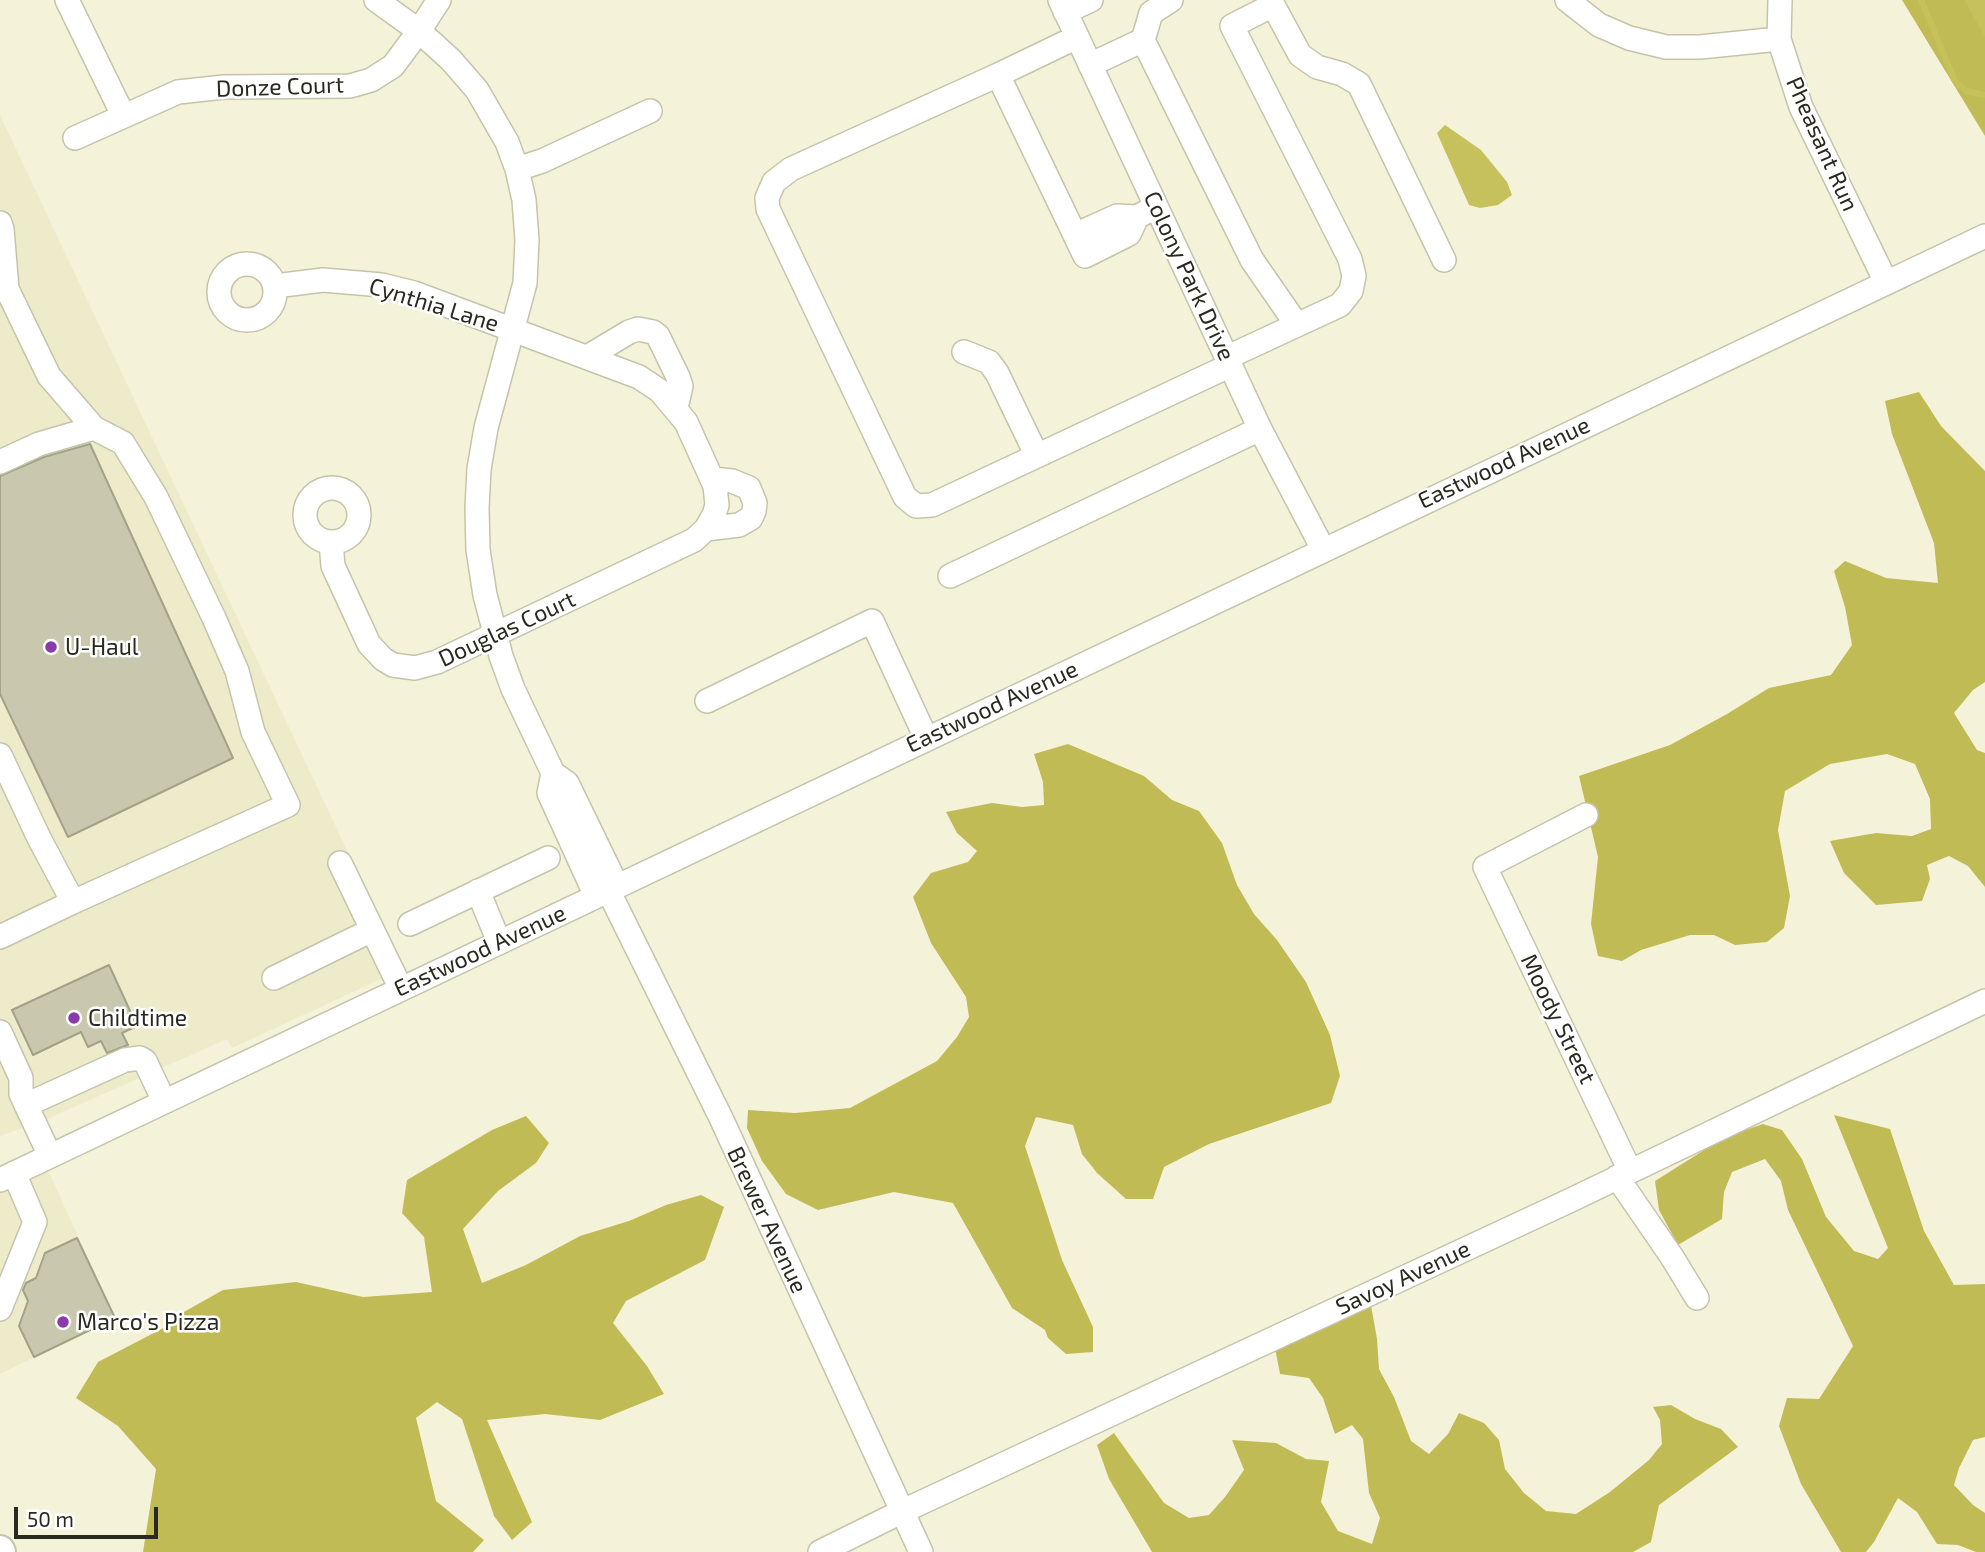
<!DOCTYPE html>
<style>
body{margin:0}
#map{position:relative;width:1985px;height:1552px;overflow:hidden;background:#f4f3d9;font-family:"Exo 2",sans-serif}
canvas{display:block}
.scale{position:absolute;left:14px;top:1507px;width:144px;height:32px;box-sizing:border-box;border:4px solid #2a291f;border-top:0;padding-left:9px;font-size:21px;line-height:24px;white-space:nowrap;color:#2a291f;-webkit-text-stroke:5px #fff;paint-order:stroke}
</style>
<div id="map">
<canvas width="1985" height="1552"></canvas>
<div class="scale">50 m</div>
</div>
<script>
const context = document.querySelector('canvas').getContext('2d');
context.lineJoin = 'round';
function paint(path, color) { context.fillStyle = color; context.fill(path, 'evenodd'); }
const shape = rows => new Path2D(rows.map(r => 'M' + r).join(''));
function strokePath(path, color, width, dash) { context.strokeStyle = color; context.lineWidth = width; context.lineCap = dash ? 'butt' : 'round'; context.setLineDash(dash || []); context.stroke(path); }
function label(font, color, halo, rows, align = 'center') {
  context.font = font + ' "Exo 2",sans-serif'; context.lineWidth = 5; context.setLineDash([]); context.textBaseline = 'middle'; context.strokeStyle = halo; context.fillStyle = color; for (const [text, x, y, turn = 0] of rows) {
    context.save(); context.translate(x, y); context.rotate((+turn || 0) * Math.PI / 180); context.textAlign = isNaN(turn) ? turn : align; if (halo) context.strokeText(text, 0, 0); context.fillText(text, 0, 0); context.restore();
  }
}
const built = shape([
 [0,115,403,969,232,1048,227,1039,47,1119,0,1136],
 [43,1159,115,1318,0,1374,0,1180]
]);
const forest = shape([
 [1902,0,1985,0,1985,136],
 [1919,392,1941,426,1985,471,1985,682,1973,690,1954,713,1977,750,1985,753,1985,887,1968,866,1949,856,1927,865,1930,879,1922,901,1876,905,1844,873,1830,841,1876,833,1912,836,1931,829,1930,799,1915,764,1887,754,1830,764,1785,791,1778,830,1790,896,1784,928,1767,942,1735,945,1714,935,1690,935,1641,950,1622,961,1598,956,1591,924,1598,857,1579,776,1670,745,1727,714,1769,688,1831,675,1852,645,1845,607,1834,571,1845,561,1886,578,1938,583,1934,543,1892,434,1885,401],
 [1068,744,1144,776,1172,800,1199,811,1222,843,1237,885,1254,914,1277,940,1306,982,1330,1035,1340,1076,1331,1103,1209,1144,1164,1167,1153,1199,1126,1199,1097,1173,1082,1154,1073,1125,1036,1117,1025,1146,1062,1260,1093,1327,1093,1352,1066,1354,1048,1338,1045,1330,1012,1308,953,1203,894,1192,818,1210,786,1194,762,1161,747,1128,748,1110,795,1113,850,1108,937,1061,957,1037,969,1017,966,997,931,943,913,897,931,873,968,862,977,851,957,833,946,812,992,803,1022,807,1044,805,1043,782,1034,754],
 [1834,1115,1890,1129,1924,1231,1954,1285,1985,1284,1985,1437,1973,1440,1959,1468,1954,1485,1973,1505,1985,1513,1985,1552,1976,1552,1958,1545,1937,1544,1917,1512,1898,1498,1874,1542,1866,1552,1841,1552,1801,1484,1779,1426,1787,1398,1819,1399,1853,1346,1788,1210,1781,1181,1765,1159,1732,1172,1724,1192,1722,1219,1678,1245,1659,1210,1655,1181,1725,1137,1763,1124,1782,1130,1802,1159,1826,1217,1854,1251,1878,1259,1888,1248],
 [526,1116,549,1143,536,1163,498,1191,463,1229,482,1283,526,1265,580,1236,629,1221,666,1205,701,1195,724,1207,705,1260,626,1301,613,1323,647,1366,664,1394,600,1420,545,1414,487,1420,532,1522,512,1540,494,1516,462,1419,437,1402,416,1418,436,1501,484,1540,473,1552,143,1552,156,1469,118,1426,76,1398,98,1362,171,1324,182,1313,223,1290,296,1282,363,1297,432,1292,424,1237,402,1213,407,1180,492,1130],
 [1370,1300,1377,1339,1379,1369,1394,1397,1411,1441,1429,1454,1448,1434,1459,1413,1484,1423,1499,1440,1505,1469,1524,1493,1546,1511,1576,1514,1610,1492,1649,1460,1662,1444,1660,1420,1653,1407,1671,1405,1695,1419,1721,1429,1738,1447,1659,1505,1651,1542,1633,1552,1152,1552,1109,1479,1097,1445,1114,1433,1164,1503,1189,1518,1209,1515,1225,1497,1244,1470,1232,1440,1276,1443,1306,1459,1329,1461,1321,1502,1338,1531,1372,1544,1380,1518,1369,1493,1363,1439,1352,1425,1335,1434,1323,1398,1309,1378,1280,1374,1275,1348]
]);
const water = shape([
 [1965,0,1985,0,1985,37,1970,10],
 [1445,125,1481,150,1507,182,1512,195,1498,205,1480,208,1469,205,1437,133]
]);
const stream = shape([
 [1921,0,1955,81,1966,91,1985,95]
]);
const building = shape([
 [90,444,233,758,68,837,0,694,0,476,44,457,90,444],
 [109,965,137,1026,122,1033,128,1045,107,1053,101,1041,88,1047,81,1032,33,1055,12,1010,109,965],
 [77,1238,115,1318,34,1357,19,1326,28,1301,23,1290,26,1283,36,1278,45,1253,77,1238]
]);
const minor = shape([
 [67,0,123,115],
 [376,0,419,31,451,60,477,90,507,142,517,169,524,200,527,240,525,283,486,428,479,469,477,508,478,550,485,595,501,656,513,689,553,773,549,793,596,896],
 [1060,0,1260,429,1323,549],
 [1171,0,1151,13,1143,40,1252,260,1297,325],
 [1567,0,1599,25,1629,38,1666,47,1700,47,1779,39],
 [1780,0,1779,39,1801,107,1886,282],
 [1065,12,1091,0],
 [1090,65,1143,40],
 [998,75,1077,37],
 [75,138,178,92,224,87,350,86,371,80,393,66,419,31,439,0],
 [517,169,542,161,650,111],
 [1137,217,1129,234,1085,256,998,75,791,169,774,182,767,198,768,209,905,497,916,506,932,505,1231,365],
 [0,223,2,229,7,289,49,376,94,428],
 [1075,235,1117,216,1137,217,1148,211],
 '219 292a28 28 0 1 1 56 0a28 28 0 1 1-56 0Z',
 [275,286,323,280,382,285,414,293,639,377,660,391,686,422,715,486,717,505,714,515,706,529,694,540,437,662,415,668,393,665,383,659,369,644,333,566,331,542],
 [964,352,989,362,997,373,1037,456],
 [589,356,629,332,638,329,653,332,658,336,678,377,681,386,676,408],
 [1228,357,1340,305,1351,291,1354,276,1350,259,1232,26,1273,5,1300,55,1317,67,1342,74,1359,84,1444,260],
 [0,462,39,444,94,428,123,443,156,497,214,618,237,671,253,732,288,805,73,902],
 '305 515a27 27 0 1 1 54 0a27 27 0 1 1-54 0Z',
 [706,529,739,525,751,518,754,511,755,503,749,488,732,481,713,479],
 [950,576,1260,429],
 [707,701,872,621,926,738],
 [0,755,39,838,73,902,0,937],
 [553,773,567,783,617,886],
 [1586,815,1485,867,1630,1171],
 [340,863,401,989],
 [608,890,721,1118,921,1552],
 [478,891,499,942],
 [410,924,548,858],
 [274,978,372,930],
 [0,1032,21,1078,21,1094,50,1156],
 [26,1105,125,1060,140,1058,145,1061,164,1101],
 [1617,1177,1672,1257,1697,1298],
 [0,1180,1985,236],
 [0,1309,35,1222,14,1173],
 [820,1552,901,1512,1571,1200,1985,1001]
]);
const major = shape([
 [0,1550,1,1552]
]);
const markers = [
 [51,647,7,"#8b3aaa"],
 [74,1018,7,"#8b3aaa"],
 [63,1322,7,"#8b3aaa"]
];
const streetNames = [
 ["Donze Court",280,87,-2],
 ["Pheasant Run",1822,144,66],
 ["Colony Park Drive",1189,276,65],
 ["Cynthia Lane",434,305,17],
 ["Eastwood Avenue",1504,463,-25],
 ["Douglas Court",507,629,-25],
 ["Eastwood Avenue",992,707,-25],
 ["Eastwood Avenue",480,951,-25],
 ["Moody Street",1558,1019,64],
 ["Brewer Avenue",767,1220,65],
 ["Savoy Avenue",1403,1278,-25]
];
const poiNames = [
 ["U-Haul",65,647],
 ["Childtime",88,1018],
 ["Marco's Pizza",77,1322]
];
paint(built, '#edebc9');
paint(forest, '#c1bb56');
paint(water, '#c7c15d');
strokePath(stream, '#c7c15d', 6);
paint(building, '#c9c8ae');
strokePath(building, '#a3a289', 2);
strokePath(minor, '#c5c4ab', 26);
strokePath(major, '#c5c4ab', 32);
strokePath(minor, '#fff', 23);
strokePath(major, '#fff', 28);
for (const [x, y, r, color] of markers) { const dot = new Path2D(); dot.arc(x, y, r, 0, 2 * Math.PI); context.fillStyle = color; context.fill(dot); strokePath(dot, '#fff', 2.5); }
label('23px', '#2a291f', '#fff', streetNames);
label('23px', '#2a291f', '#fff', poiNames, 'left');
</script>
